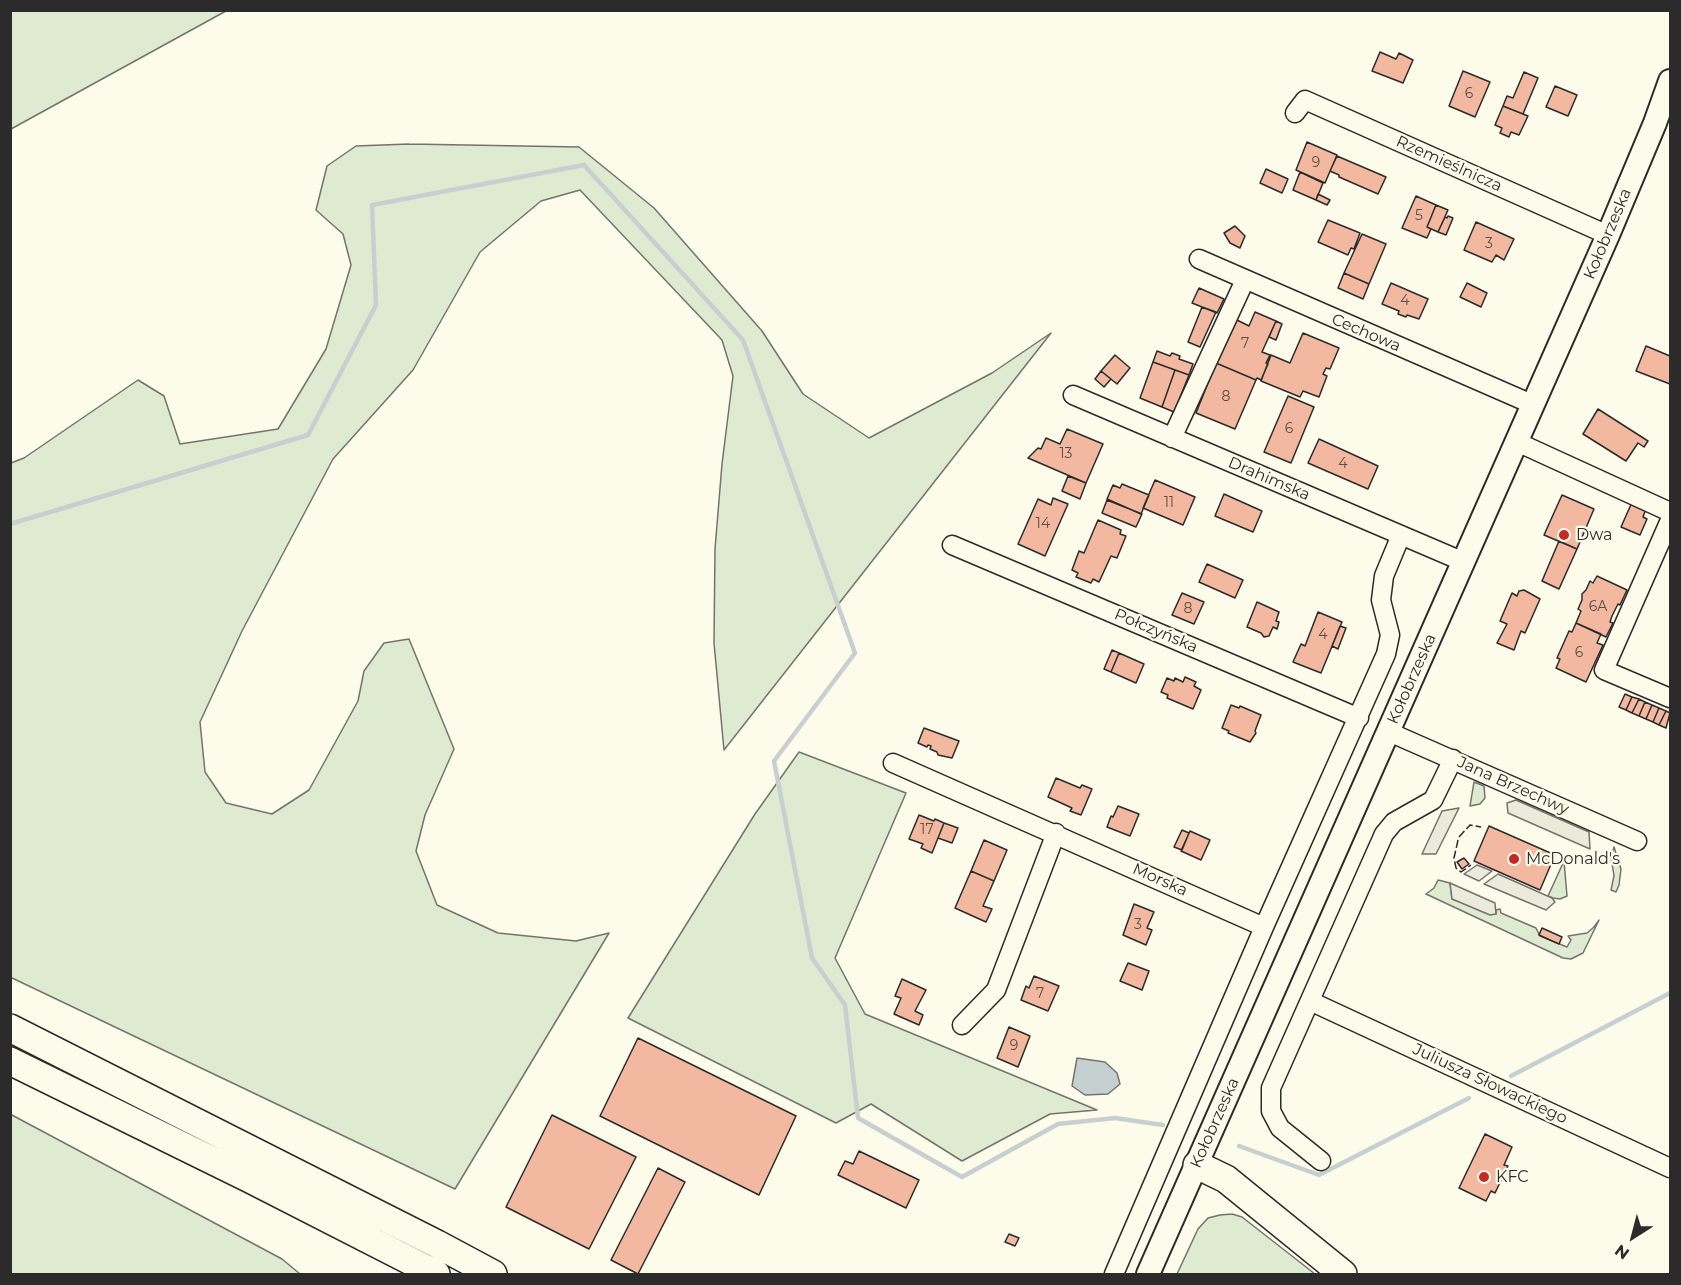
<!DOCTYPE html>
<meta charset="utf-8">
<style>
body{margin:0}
#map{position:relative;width:1681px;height:1285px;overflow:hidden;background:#fdfbea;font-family:Montserrat,sans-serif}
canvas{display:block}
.frame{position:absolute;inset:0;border:12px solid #2b2b2b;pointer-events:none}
.north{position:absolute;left:1603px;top:1207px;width:60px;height:60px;-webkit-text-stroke:4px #fdfbea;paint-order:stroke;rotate:216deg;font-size:16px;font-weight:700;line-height:24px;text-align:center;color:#2b2b2b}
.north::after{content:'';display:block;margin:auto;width:21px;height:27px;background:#2b2b2b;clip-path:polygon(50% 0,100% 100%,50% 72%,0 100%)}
</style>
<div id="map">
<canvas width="1681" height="1285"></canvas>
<div class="frame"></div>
<div class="north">N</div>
</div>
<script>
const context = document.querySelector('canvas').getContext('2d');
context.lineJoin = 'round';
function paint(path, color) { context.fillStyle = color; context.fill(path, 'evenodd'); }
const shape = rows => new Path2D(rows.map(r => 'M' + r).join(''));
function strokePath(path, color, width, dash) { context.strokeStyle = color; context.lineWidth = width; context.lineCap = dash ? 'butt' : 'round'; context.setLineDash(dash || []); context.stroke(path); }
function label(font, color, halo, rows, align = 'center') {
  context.font = font + ' Montserrat,sans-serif'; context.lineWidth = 4.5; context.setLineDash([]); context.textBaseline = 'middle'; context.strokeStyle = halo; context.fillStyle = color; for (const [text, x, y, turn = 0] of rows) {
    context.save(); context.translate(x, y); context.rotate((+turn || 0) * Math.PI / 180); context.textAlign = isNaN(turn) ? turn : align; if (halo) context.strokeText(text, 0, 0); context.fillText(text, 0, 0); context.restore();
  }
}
const green = shape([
 [11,10,226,10,226,11,11,129,11,10],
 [409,144,579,147,654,208,762,331,803,394,869,438,992,373,1051,333,724,750,714,643,715,549,722,464,733,376,722,340,580,190,541,201,480,252,413,370,333,459,242,631,200,722,205,772,226,803,272,814,309,790,358,701,364,671,384,643,409,639,454,749,425,815,416,851,437,905,498,933,576,941,609,933,455,1189,10,977,11,463,24,458,138,380,164,396,180,444,278,429,326,349,351,265,343,234,316,210,327,166,356,146,409,144],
 [799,752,906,793,835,958,865,1014,1097,1110,1050,1114,962,1161,871,1104,836,1123,628,1018,755,814,799,752],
 [1474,782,1484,786,1485,798,1480,804,1470,806,1474,782],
 [1614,847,1621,869,1619,885,1616,892,1611,890,1614,876,1611,857,1614,847],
 [1564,861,1567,896,1560,899,1553,898,1548,896,1564,861],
 [1438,880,1450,883,1452,899,1496,914,1496,910,1500,909,1501,913,1536,928,1540,936,1567,947,1571,940,1568,936,1587,933,1594,927,1599,920,1583,953,1571,959,1563,958,1426,894,1434,888,1438,880],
 [10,1114,282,1259,300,1274,11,1274,10,1114],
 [1232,1214,1242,1217,1315,1274,1177,1274,1198,1229,1208,1218,1220,1215,1232,1214]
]);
const parking = shape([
 [1516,800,1589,832,1590,849,1508,813,1507,803,1516,800],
 [1459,808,1436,854,1422,854,1442,811,1459,808],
 [1477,865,1492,871,1479,881,1464,874,1477,865],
 [1498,874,1552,898,1555,902,1546,910,1484,884,1498,874],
 [1450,883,1495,903,1496,914,1490,915,1452,899,1450,883]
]);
const water = shape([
 [1077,1058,1105,1062,1117,1073,1120,1084,1108,1094,1085,1095,1072,1086,1077,1058]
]);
const stream = shape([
 [10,524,308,435,376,305,372,205,584,165,743,340,855,653,774,761,812,958,845,1005,858,1118,962,1177,1058,1124,1115,1118,1163,1125],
 [1511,1076,1670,993],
 [1239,1146,1319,1175,1469,1098]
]);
const building = shape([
 [1380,52,1396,59,1399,53,1413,60,1403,83,1372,71,1380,52],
 [1463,71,1490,82,1475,117,1449,106,1463,71],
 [1524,72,1538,78,1523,114,1503,106,1507,96,1513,98,1524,72],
 [1555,86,1577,95,1568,116,1546,107,1555,86],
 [1503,106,1528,116,1519,135,1511,132,1509,137,1500,133,1502,128,1495,125,1503,106],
 [1307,142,1337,155,1325,183,1296,170,1307,142],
 [1337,156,1386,177,1378,194,1339,177,1339,175,1330,171,1337,156],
 [1266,169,1288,179,1282,193,1260,183,1266,169],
 [1300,172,1323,183,1316,200,1293,190,1300,172],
 [1318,194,1330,200,1327,205,1316,200,1318,194],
 [1416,196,1436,205,1427,227,1431,229,1427,238,1402,228,1416,196],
 [1436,205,1448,210,1438,232,1427,227,1436,205],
 [1448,216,1453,218,1446,235,1438,232,1445,217,1447,218,1448,216],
 [1328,220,1360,233,1354,249,1351,248,1348,255,1318,242,1328,220],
 [1476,222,1514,239,1504,260,1496,255,1492,262,1464,250,1476,222],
 [1235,226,1245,236,1240,248,1230,243,1224,233,1235,226],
 [1362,234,1386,244,1369,284,1344,273,1362,234],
 [1344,273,1369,284,1363,299,1338,288,1344,273],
 [1391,283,1428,299,1419,319,1407,315,1406,317,1398,314,1399,311,1382,304,1391,283],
 [1467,283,1487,293,1481,307,1460,297,1467,283],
 [1199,288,1224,299,1217,313,1192,303,1199,288],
 [1202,307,1216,312,1200,347,1188,342,1202,307],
 [1255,312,1276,321,1262,352,1270,355,1266,363,1268,364,1261,380,1257,378,1256,380,1216,363,1235,319,1249,326,1255,312],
 [1276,321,1282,324,1276,340,1269,337,1276,321],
 [1303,333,1339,348,1330,369,1326,368,1323,374,1327,376,1319,397,1303,391,1300,397,1261,381,1271,355,1290,363,1303,333],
 [1646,346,1670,356,1670,384,1636,371,1646,346],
 [1157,351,1170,356,1172,353,1180,356,1179,359,1193,364,1189,375,1153,362,1157,351],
 [1115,355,1130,368,1117,384,1101,371,1115,355],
 [1153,362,1175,370,1162,407,1140,398,1153,362],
 [1216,363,1256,380,1235,429,1196,413,1216,363],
 [1175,370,1189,375,1174,412,1162,407,1175,370],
 [1101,371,1111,379,1104,387,1095,379,1101,371],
 [1288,396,1314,407,1291,463,1264,452,1288,396],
 [1598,409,1648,441,1644,447,1638,443,1626,461,1583,434,1598,409],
 [1067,429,1103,444,1086,483,1028,458,1038,448,1041,449,1046,438,1060,444,1067,429],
 [1319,439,1378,466,1368,489,1308,463,1319,439],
 [1068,476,1086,483,1080,499,1062,491,1068,476],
 [1155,480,1195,497,1183,525,1143,508,1155,480],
 [1122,484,1149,495,1141,514,1107,499,1113,485,1120,488,1122,484],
 [1224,494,1262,511,1253,532,1215,516,1224,494],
 [1562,495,1594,509,1577,549,1544,535,1562,495],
 [1053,498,1068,504,1045,556,1018,544,1038,499,1051,505,1053,498],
 [1107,500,1142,514,1136,527,1102,513,1107,500],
 [1633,500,1647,506,1643,517,1647,519,1640,535,1621,527,1633,500],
 [1098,520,1121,530,1120,534,1126,536,1117,558,1111,556,1099,582,1093,579,1091,583,1076,577,1078,573,1072,570,1079,551,1084,553,1098,520],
 [1559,541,1577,549,1559,589,1542,581,1559,541],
 [1207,564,1243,580,1235,598,1199,582,1207,564],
 [1597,576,1627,590,1620,605,1618,604,1612,616,1610,622,1613,623,1606,637,1576,623,1581,611,1578,609,1582,600,1582,594,1586,590,1590,581,1593,583,1597,576],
 [1524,590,1540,599,1525,633,1521,631,1514,650,1497,643,1507,624,1500,621,1512,593,1517,596,1519,591,1524,590],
 [1182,593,1204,602,1194,624,1172,615,1182,593],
 [1257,602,1279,612,1276,621,1279,622,1277,629,1273,627,1269,636,1264,637,1261,633,1247,627,1257,602],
 [1318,612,1342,622,1321,673,1293,662,1301,644,1305,646,1318,612],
 [1576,623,1601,634,1597,643,1603,645,1586,682,1556,668,1560,659,1557,658,1569,631,1572,632,1576,623],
 [1340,626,1346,628,1338,649,1332,646,1340,626],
 [1112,650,1119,653,1111,672,1104,669,1112,650],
 [1119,653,1144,664,1136,683,1111,672,1119,653],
 [1185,677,1196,682,1194,686,1201,690,1193,709,1167,698,1168,695,1161,692,1167,678,1174,681,1175,678,1183,682,1185,677],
 [1625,694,1632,697,1626,710,1619,707,1625,694],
 [1632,697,1639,699,1632,713,1626,710,1632,697],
 [1639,699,1645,702,1639,716,1632,713,1639,699],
 [1645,702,1652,705,1646,719,1639,716,1645,702],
 [1231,705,1239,708,1240,706,1261,715,1255,731,1256,733,1250,742,1228,733,1229,731,1222,728,1231,705],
 [1652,705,1659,708,1653,722,1646,719,1652,705],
 [1659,708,1666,711,1659,725,1653,722,1659,708],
 [1666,711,1670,713,1666,728,1659,725,1666,711],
 [924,728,959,741,952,758,938,755,937,752,930,749,931,746,928,745,927,747,918,743,924,728],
 [1056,778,1080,788,1082,785,1092,789,1081,815,1070,811,1072,808,1048,797,1056,778],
 [1118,806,1139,814,1130,836,1107,827,1111,816,1113,817,1118,806],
 [919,815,934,821,935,819,944,823,932,853,921,848,923,844,909,839,919,815],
 [944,823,958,828,952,843,938,838,944,823],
 [1489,826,1555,855,1540,890,1474,861,1489,826],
 [1182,830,1189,833,1182,850,1174,847,1182,830],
 [1190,831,1210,840,1201,860,1181,851,1190,831],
 [984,840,1007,850,994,881,971,871,984,840],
 [1464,858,1469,864,1462,869,1457,862,1464,858],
 [971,871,994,881,983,906,992,909,986,922,955,908,971,871],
 [1134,904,1154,912,1147,928,1152,930,1146,945,1123,935,1134,904],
 [1542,928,1562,937,1559,944,1539,935,1542,928],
 [1128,963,1149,971,1142,990,1120,981,1128,963],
 [1034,976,1059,986,1048,1011,1021,1000,1026,986,1029,988,1034,976],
 [902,979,926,990,915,1011,923,1015,919,1025,894,1014,901,998,895,996,902,979],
 [1009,1027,1030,1036,1018,1067,997,1058,1009,1027],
 [638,1038,796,1116,759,1195,600,1116,638,1038],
 [552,1115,636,1157,589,1249,506,1207,552,1115],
 [1485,1134,1512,1147,1504,1165,1508,1166,1495,1193,1491,1191,1486,1201,1459,1188,1485,1134],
 [859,1151,919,1180,906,1208,838,1175,845,1161,853,1164,859,1151],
 [658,1168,685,1182,638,1274,611,1260,658,1168],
 [1009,1234,1019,1238,1015,1246,1005,1242,1009,1234]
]);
const minor = shape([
 [1295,113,1305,100,1608,235],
 [1199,259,1534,405],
 [1073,395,1464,562],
 [1172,438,1245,280],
 [1517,442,1670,512],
 [1670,520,1604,670,1670,698],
 [952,545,1359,718],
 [1389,732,1637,841],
 [893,763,1264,927],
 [1310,1001,1670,1168],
 [962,1025,996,990,1056,833],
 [1321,1161,1280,1128,1271,1111,1271,1088,1384,834,1394,822,1433,800,1453,759],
 [1114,1274,1264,927,1386,654,1390,635,1381,600,1384,576,1401,535]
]);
const major = shape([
 [1148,1274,1608,235,1655,123,1670,81]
]);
const highway = shape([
 [10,1028,437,1244,493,1274],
 [10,1061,250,1179,436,1274],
 [1197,1165,1226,1179,1343,1274]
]);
const fence = shape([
 [1459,837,1470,825,1481,827],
 [1458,840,1454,858,1456,868,1461,872,1471,865]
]);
const markers = [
 [1564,535,6,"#c62828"],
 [1514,859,6,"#c62828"],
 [1484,1177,6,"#c62828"]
];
const numberNames = [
 ["6",1469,94],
 ["9",1316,163],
 ["5",1419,216],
 ["3",1489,244],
 ["4",1405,301],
 ["7",1245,344],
 ["8",1226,397],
 ["6",1289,429],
 ["13",1066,454],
 ["4",1343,464],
 ["11",1169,503],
 ["14",1043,524],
 ["6A",1598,607],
 ["8",1188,609],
 ["4",1323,635],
 ["6",1579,653],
 ["17",927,830],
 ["3",1138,925],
 ["7",1040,994],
 ["9",1014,1046]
];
const streetNames = [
 ["Rzemieślnicza",1449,164,24],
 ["Kołobrzeska",1608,234,-67],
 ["Cechowa",1366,333,23],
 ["Drahimska",1269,479,23],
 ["Połczyńska",1156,631,23],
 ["Kołobrzeska",1412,679,-66],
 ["Jana Brzechwy",1513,786,24],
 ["Morska",1160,880,24],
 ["Juliusza Słowackiego",1490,1084,25],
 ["Kołobrzeska",1215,1123,-66]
];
const poiNames = [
 ["Dwa",1576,535],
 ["McDonald's",1526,859],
 ["KFC",1496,1177]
];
paint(green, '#deebd1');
strokePath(green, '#74746e', 1.5);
paint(parking, '#eceadb');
strokePath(parking, '#74746e', 1.5);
paint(water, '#c7d0d0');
strokePath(water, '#74746e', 1.5);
strokePath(stream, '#c7d0d0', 4.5);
paint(building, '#f2b8a0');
strokePath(building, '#2b2b2b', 1.5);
strokePath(minor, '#2b2b2b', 21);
strokePath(major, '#2b2b2b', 26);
strokePath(highway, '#2b2b2b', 30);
strokePath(minor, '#fdfbea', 18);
strokePath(major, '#fdfbea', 22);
strokePath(highway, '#fdfbea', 27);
strokePath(fence, '#2b2b2b', 1.5, [8, 3]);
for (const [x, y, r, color] of markers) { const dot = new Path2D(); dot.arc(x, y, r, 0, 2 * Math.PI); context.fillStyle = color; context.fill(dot); strokePath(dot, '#fdfbea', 2); }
label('14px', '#5d4e48', null, numberNames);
label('16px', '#2b2b2b', '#fdfbea', streetNames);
label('16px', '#2b2b2b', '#fdfbea', poiNames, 'left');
</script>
